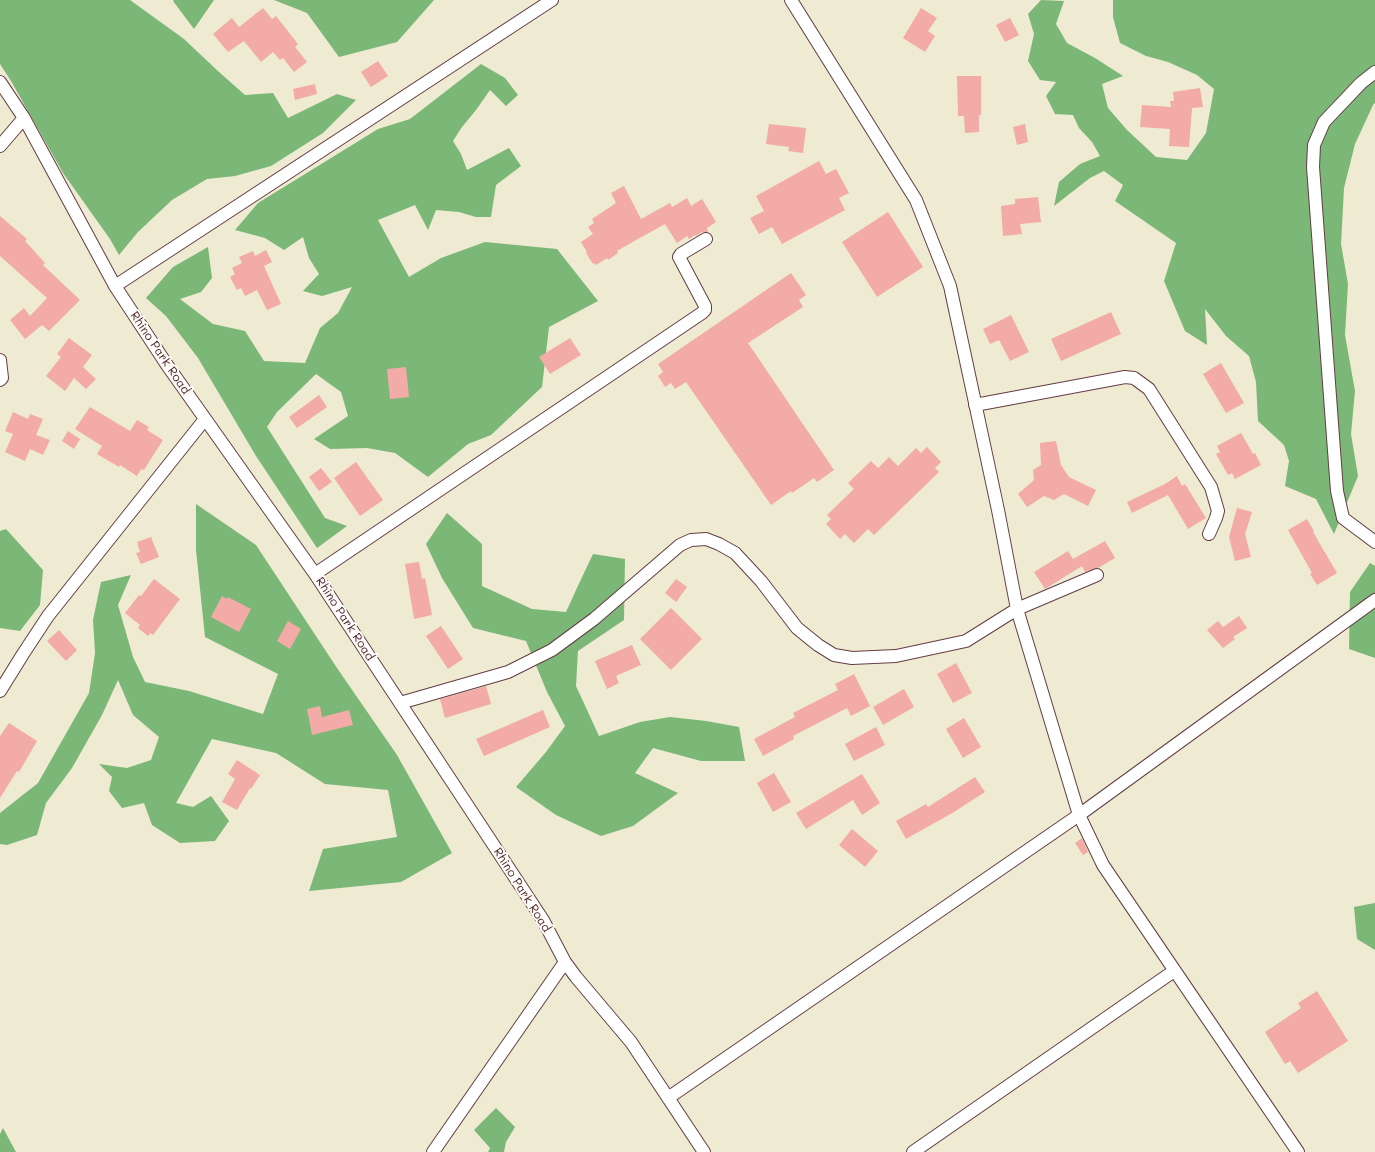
<!DOCTYPE html>
<style>
body{margin:0}
canvas{display:block;background:#efead2}
</style>
<canvas width="1375" height="1152"></canvas>
<script>
const context = document.querySelector('canvas').getContext('2d');
context.lineJoin = 'round';
function paint(path, color) { context.fillStyle = color; context.fill(path, 'evenodd'); }
const shape = rows => new Path2D(rows.map(r => 'M' + r).join(''));
function strokePath(path, color, width, dash) { context.strokeStyle = color; context.lineWidth = width; context.lineCap = dash ? 'butt' : 'round'; context.setLineDash(dash || []); context.stroke(path); }
function label(font, color, halo, rows, align = 'center') {
  context.font = font + ' Mali,sans-serif'; context.lineWidth = 4; context.setLineDash([]); context.textBaseline = 'middle'; context.strokeStyle = halo; context.fillStyle = color; for (const [text, x, y, turn = 0] of rows) {
    context.save(); context.translate(x, y); context.rotate((+turn || 0) * Math.PI / 180); context.textAlign = isNaN(turn) ? turn : align; if (halo) context.strokeText(text, 0, 0); context.fillText(text, 0, 0); context.restore();
  }
}
const forest = shape([
 [0,0,130,0,184,39,219,72,245,95,273,93,288,118,337,94,356,100,323,133,271,166,235,176,207,179,172,200,138,232,119,255,110,239,63,173,11,81,0,64],
 [174,0,216,0,214,0,194,29,173,1],
 [274,0,434,0,397,42,339,57,307,13],
 [1041,0,1064,1,1056,24,1067,43,1095,58,1123,76,1102,84,1108,108,1127,130,1156,157,1187,160,1206,133,1214,89,1197,75,1168,62,1146,56,1120,43,1113,17,1113,0,1375,0,1375,103,1373,105,1355,144,1344,188,1341,244,1348,284,1345,335,1355,391,1351,434,1358,476,1334,534,1316,499,1285,486,1289,461,1284,445,1258,421,1256,382,1249,356,1226,336,1205,309,1207,345,1185,331,1164,281,1176,243,1115,201,1123,185,1104,171,1090,178,1054,206,1059,182,1080,164,1100,156,1092,142,1079,128,1073,115,1055,114,1046,96,1056,82,1040,80,1028,61,1034,34,1028,14],
 [481,64,505,78,518,95,506,106,490,90,476,110,462,127,453,141,461,154,467,170,509,148,521,166,496,185,491,217,476,217,459,212,436,210,428,230,415,205,378,220,409,277,441,258,485,242,557,249,598,301,549,327,542,387,491,435,468,444,428,477,395,453,367,448,330,449,314,439,348,416,341,392,316,374,277,412,267,427,325,518,347,526,317,548,256,456,198,358,166,316,146,298,173,267,208,247,212,278,201,292,180,299,213,324,245,331,264,361,305,363,320,328,338,313,352,287,322,296,303,291,319,274,309,258,303,237,284,250,265,238,235,230,258,203,378,129,410,119],
 [196,504,256,545,337,668,397,755,452,853,401,882,309,891,323,849,397,837,388,790,325,784,276,753,212,739,176,803,193,807,211,796,229,821,215,841,180,843,152,825,144,803,122,808,109,791,112,777,99,764,127,768,151,760,159,737,133,715,118,680,102,715,72,768,46,803,37,835,7,845,0,844,0,813,38,783,89,693,95,653,93,620,101,582,131,575,118,605,133,657,145,682,189,691,263,714,278,674,205,637,196,550],
 [447,513,482,544,482,586,532,609,566,612,576,590,593,554,625,559,624,620,578,651,576,686,599,736,640,722,670,717,706,721,739,727,745,761,701,761,653,748,635,773,678,793,633,826,601,836,556,815,516,787,546,752,565,726,547,692,526,641,473,628,442,578,426,544],
 [6,529,43,570,40,605,20,631,0,628,0,531],
 [1370,563,1375,566,1375,658,1349,649,1350,592],
 [1375,903,1375,950,1357,939,1354,907],
 [496,1108,515,1127,506,1142,504,1152,488,1152,490,1148,474,1130],
 [3,1128,16,1152,0,1152,0,1134]
]);
const building = shape([
 [263,8,272,19,276,16,298,44,295,47,307,62,294,72,283,58,280,60,273,52,261,62,244,41,228,52,213,34,232,18,239,27],
 [921,8,937,18,928,31,935,36,925,52,903,38],
 [1010,18,1019,35,1005,42,996,25],
 [378,61,388,76,371,87,361,72],
 [957,76,981,76,981,115,979,115,979,132,965,133,964,116,958,116],
 [315,84,317,94,295,100,293,89],
 [1200,88,1203,107,1192,108,1189,147,1169,146,1170,129,1140,127,1142,105,1171,107,1170,101,1174,101,1173,92],
 [769,124,806,128,803,153,788,151,789,147,766,144],
 [1025,124,1028,142,1017,145,1013,127],
 [819,161,826,174,836,169,849,193,839,198,845,210,782,244,772,227,759,234,750,218,764,211,756,196],
 [624,186,641,219,670,203,672,207,687,198,691,206,702,199,716,222,707,228,708,232,702,232,696,236,695,235,689,239,687,236,677,243,665,224,629,244,617,251,618,253,608,260,607,258,596,265,594,263,593,264,586,253,587,252,581,242,593,234,588,227,594,223,592,219,616,203,611,193],
 [1038,197,1041,222,1020,224,1022,234,1003,236,1001,206,1015,204,1015,199],
 [888,212,923,267,877,297,842,242],
 [0,216,27,239,25,241,45,263,43,265,80,300,49,331,42,325,25,339,10,320,24,308,30,316,47,298,0,256],
 [266,250,272,262,264,266,281,304,267,310,257,290,245,296,241,288,237,290,230,277,235,274,232,268,242,263,239,257,253,251,255,256],
 [791,273,806,295,799,300,803,307,748,343,834,470,817,482,814,478,792,493,791,491,771,505,686,382,675,389,671,383,665,387,658,376,663,372,658,364],
 [1111,312,1121,334,1061,361,1051,339],
 [1011,315,1029,352,1010,361,999,340,990,344,983,329],
 [69,338,92,355,83,367,96,379,86,389,74,378,65,391,46,376,61,357,57,354],
 [570,338,581,355,550,374,539,357],
 [1221,363,1244,403,1226,413,1203,374],
 [406,367,409,397,390,399,387,369],
 [319,395,327,407,297,428,289,417],
 [90,407,130,431,137,420,149,427,147,430,163,440,144,470,141,469,137,476,120,465,119,467,97,454,102,446,75,429],
 [13,412,28,419,30,414,43,419,36,435,50,440,43,455,30,449,25,461,5,452,13,434,5,431],
 [68,431,80,439,74,449,62,441],
 [1241,433,1253,454,1255,453,1261,465,1235,479,1232,473,1228,475,1216,454,1220,452,1217,446],
 [1056,441,1061,465,1069,477,1096,490,1088,506,1064,494,1054,500,1044,496,1027,507,1018,494,1034,480,1033,470,1041,465,1040,443],
 [927,447,941,462,935,468,939,472,874,535,868,529,854,543,845,534,840,539,826,524,831,519,827,515,854,489,848,483,871,461,878,468,889,457,898,466,916,448,921,453],
 [356,462,383,500,360,516,334,478],
 [321,468,332,482,319,491,309,477],
 [1177,476,1182,486,1185,484,1206,518,1188,529,1168,495,1132,513,1127,502,1165,484],
 [1237,508,1252,512,1245,534,1251,557,1235,561,1229,537],
 [1307,519,1314,531,1313,532,1337,573,1317,585,1310,574,1312,573,1288,530],
 [151,537,159,557,141,564,136,553,140,552,137,542],
 [1105,541,1115,558,1098,568,1085,572,1082,566,1045,589,1034,572,1068,551,1073,559],
 [419,562,422,579,425,578,432,615,414,619,405,564],
 [154,579,180,599,153,635,150,633,148,636,138,628,140,625,125,613,139,595,141,596],
 [676,579,687,587,676,602,665,593],
 [222,596,227,599,228,597,251,609,239,632,211,617],
 [671,608,702,639,671,670,640,639],
 [1239,616,1247,628,1233,637,1235,639,1223,648,1207,630,1218,621,1223,627],
 [288,621,301,629,290,649,277,641],
 [441,626,463,659,448,669,426,636],
 [59,630,77,650,66,661,47,641],
 [632,645,641,665,616,676,619,683,607,689,595,661],
 [956,663,972,693,953,703,937,674],
 [854,674,870,706,851,716,847,708,793,736,794,739,763,756,754,739,795,717,793,713,838,690,835,684],
 [486,686,491,704,445,718,440,699],
 [904,689,914,707,883,725,873,707],
 [320,706,322,717,349,710,353,725,312,735,307,709],
 [543,710,550,727,484,756,476,739],
 [964,718,981,747,963,758,946,729],
 [9,723,37,741,19,772,17,771,0,798,0,736],
 [876,727,885,745,854,761,845,744],
 [237,760,260,775,251,789,250,788,237,810,222,802,235,779,228,774],
 [774,773,791,802,773,812,757,783],
 [862,774,880,803,862,815,853,800,806,829,796,813],
 [975,777,985,792,954,812,906,839,896,821,926,804,928,807],
 [852,829,878,851,865,867,839,845],
 [1082,838,1088,852,1083,855,1075,843],
 [1317,991,1348,1041,1298,1073,1290,1061,1285,1064,1265,1032,1301,1008,1298,1003]
]);
const street = shape([
 [1375,72,1361,83,1324,122,1314,145,1313,167,1337,491,1343,518,1375,542],
 [0,82,24,118,115,286,167,365,315,574,543,920,565,962,576,977,631,1042,704,1152],
 [0,146,24,118],
 [115,286,552,0],
 [0,360,2,378,0,380],
 [975,405,1125,377,1134,378,1149,389,1211,487,1218,511,1216,518,1209,534],
 [315,574,702,313,705,310,705,306,679,257,681,254,706,239],
 [1097,575,1017,609,1079,815,1103,865,1298,1152],
 [0,691,23,654,48,616,205,419],
 [400,703,508,672,552,650,594,619,680,545,691,540,706,539,719,544,735,553,761,581,797,628,818,645,834,655,852,658,896,656,966,641,1017,609,998,510,950,286,916,200,791,0],
 [668,1098,1079,815,1375,600],
 [433,1152,565,962],
 [913,1152,1174,971]
]);
const streetNames = [
 ["Rhino Park Road",160,353,56],
 ["Rhino Park Road",345,619,57],
 ["Rhino Park Road",522,890,58]
];
paint(forest, '#7bb777');
paint(building, '#f2aba7');
strokePath(street, '#633d44', 14);
strokePath(street, '#fff', 12);
label('12px', '#4a1f2b', '#fdfcf7', streetNames);
</script>
